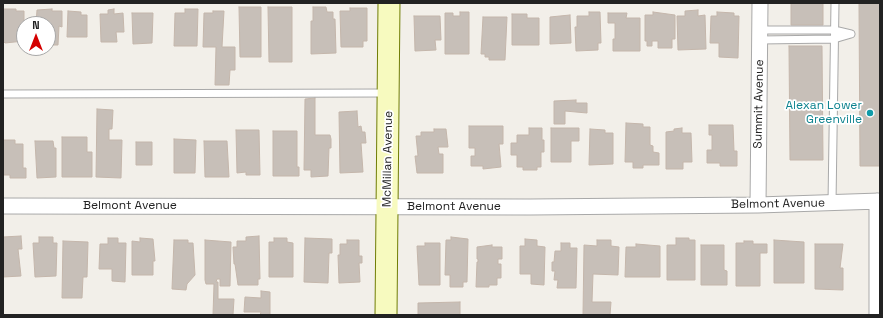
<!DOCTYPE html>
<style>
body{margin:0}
#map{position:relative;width:883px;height:318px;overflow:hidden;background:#f2efe9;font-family:"Space Grotesk",sans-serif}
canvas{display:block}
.frame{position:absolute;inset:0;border:4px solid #222;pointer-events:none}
.north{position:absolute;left:16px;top:16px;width:40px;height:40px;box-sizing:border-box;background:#fff;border:1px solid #a7a7a7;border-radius:50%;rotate:0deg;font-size:11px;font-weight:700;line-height:16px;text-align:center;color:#222}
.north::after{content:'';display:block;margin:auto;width:14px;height:18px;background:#d40000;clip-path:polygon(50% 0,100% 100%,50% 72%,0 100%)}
</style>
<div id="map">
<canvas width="883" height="318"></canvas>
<div class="frame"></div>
<div class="north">N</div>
</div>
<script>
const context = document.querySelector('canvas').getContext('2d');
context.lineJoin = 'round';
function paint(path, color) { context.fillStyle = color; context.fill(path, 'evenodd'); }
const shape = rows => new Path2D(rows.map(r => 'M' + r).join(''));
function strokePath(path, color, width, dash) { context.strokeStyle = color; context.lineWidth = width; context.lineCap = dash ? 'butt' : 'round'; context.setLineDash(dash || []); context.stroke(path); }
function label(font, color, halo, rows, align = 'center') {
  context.font = font + ' "Space Grotesk",sans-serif'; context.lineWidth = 3.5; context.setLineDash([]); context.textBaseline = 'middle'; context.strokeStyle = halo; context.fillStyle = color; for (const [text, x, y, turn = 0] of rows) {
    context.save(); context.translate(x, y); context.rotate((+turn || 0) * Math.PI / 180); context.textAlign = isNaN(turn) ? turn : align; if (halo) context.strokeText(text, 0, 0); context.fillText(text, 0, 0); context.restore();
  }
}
const building = shape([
 [791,3,823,3,823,25,791,25,791,3],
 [859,3,880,3,880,166,860,166,859,3],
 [239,7,261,7,261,57,240,57,239,7],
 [268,7,292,7,292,62,269,62,268,7],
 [313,7,326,7,327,12,333,12,333,19,335,19,336,53,311,54,311,21,313,21,313,7],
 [350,8,367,8,367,41,363,41,363,47,341,47,340,11,350,11,350,8],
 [3,9,16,9,16,11,24,11,24,41,5,43,3,41,3,9],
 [52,9,52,11,62,11,62,27,59,26,58,45,48,45,48,24,36,24,37,10,52,9],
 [114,9,114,14,123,13,124,32,116,32,117,42,101,42,100,14,108,14,108,10,114,9],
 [185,9,198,9,197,46,174,46,175,13,185,13,185,9],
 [698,10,698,16,705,15,706,49,678,50,677,16,685,16,685,11,698,10],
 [68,11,81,12,81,15,87,15,87,37,67,37,68,11],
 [213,11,224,11,222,47,235,47,235,70,230,70,229,85,215,85,216,47,203,47,204,13,213,13,213,11],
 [460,12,469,12,469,54,445,54,445,13,453,13,453,16,460,16,460,12],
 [589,12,600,12,601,43,598,43,598,50,576,51,575,27,577,27,577,16,589,16,589,12],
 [653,12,675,15,675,39,672,39,672,48,658,48,658,41,652,41,652,46,647,46,647,41,645,41,645,15,653,15,653,12],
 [717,12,734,13,734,16,739,16,738,58,719,57,719,43,710,43,711,16,717,16,717,12],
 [132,13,153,13,152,43,133,44,132,13],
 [608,13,627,13,626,18,640,18,640,51,613,51,613,39,615,39,615,23,608,23,608,13],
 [512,14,527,14,527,18,539,18,539,45,512,45,512,14],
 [570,15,571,43,550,44,550,17,570,15],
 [414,16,440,16,441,40,435,40,436,50,415,51,414,16],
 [483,17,507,17,505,60,489,60,489,57,485,57,485,54,481,54,483,17],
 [789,46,822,46,823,160,790,160,789,46],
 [315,98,315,135,330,135,331,139,331,148,329,148,328,176,311,177,311,170,304,170,305,99,315,98],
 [576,100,576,103,587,103,587,113,565,111,565,124,554,124,554,101,576,100],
 [97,109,113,110,112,129,109,129,109,140,122,140,121,178,96,177,97,109],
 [357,111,358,127,361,126,362,132,365,132,366,143,361,143,363,172,340,173,339,112,357,111],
 [626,123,643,124,643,127,650,127,650,145,653,146,653,152,659,153,659,165,643,165,643,168,633,168,633,162,625,162,626,123],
 [709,125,733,125,734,151,737,151,737,166,720,166,720,163,707,163,707,150,712,150,712,135,709,135,709,125],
 [469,126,503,126,503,144,499,144,501,167,483,169,483,166,471,166,471,156,475,156,475,148,469,148,469,126],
 [529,128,542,128,542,140,544,140,544,152,541,152,541,167,537,167,537,170,523,170,523,167,517,167,517,155,511,155,511,143,517,143,517,135,529,135,529,128],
 [551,128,579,128,579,141,571,141,571,162,551,162,551,128],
 [682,128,682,133,691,133,692,162,683,162,683,169,666,169,666,132,674,131,674,129,682,128],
 [434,129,446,129,448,147,438,147,439,154,443,154,443,173,417,173,415,156,418,156,416,136,421,136,421,132,434,132,434,129],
 [590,129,605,130,605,133,613,133,613,164,589,165,590,129],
 [236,130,259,130,260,175,246,175,246,172,237,173,236,130],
 [273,131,297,131,297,167,299,167,299,176,273,176,273,131],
 [62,137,87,137,87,152,92,152,92,177,62,177,62,137],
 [174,139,196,140,195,173,174,173,174,139],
 [3,140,15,140,15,144,23,144,23,168,26,168,26,178,10,178,10,175,3,175,3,140],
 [35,141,53,141,54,148,56,148,56,177,37,178,35,141],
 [204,141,227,141,229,177,205,177,204,141],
 [136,142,152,142,152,165,136,165,136,142],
 [21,236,22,249,18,249,21,276,3,277,3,237,21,236],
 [259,236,260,279,258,279,258,285,238,285,235,264,234,264,233,247,237,247,237,241,246,241,246,237,259,236],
 [39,237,53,237,53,243,57,243,56,276,35,277,33,243,39,243,39,237],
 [451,237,468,239,467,282,463,282,463,287,450,287,450,275,445,275,446,240,451,240,451,237],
 [108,238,118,238,118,243,126,243,125,282,112,281,112,269,99,269,100,244,108,244,108,238],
 [140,238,153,239,155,261,153,261,153,275,132,275,132,241,140,242,140,238],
 [274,238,287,238,287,242,293,243,293,277,269,277,269,242,274,242,274,238],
 [305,238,332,239,332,253,329,253,328,283,304,282,305,238],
 [676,238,689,238,689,240,695,240,695,280,667,280,667,245,676,245,676,238],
 [525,239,537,240,537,246,545,247,544,285,531,284,531,274,520,274,520,246,525,246,525,239],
 [174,240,188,240,188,243,193,243,195,275,187,284,186,290,172,289,174,240],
 [205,240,231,242,230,286,220,286,220,279,217,279,216,282,218,282,218,299,234,299,233,315,213,315,214,284,206,284,205,280,205,240],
 [347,240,359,240,359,256,362,256,362,263,359,263,360,282,339,283,338,255,340,255,340,244,347,244,347,240],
 [597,240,611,240,611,246,619,247,618,275,593,274,592,302,611,302,610,315,583,315,584,245,597,246,597,240],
 [774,240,804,242,804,283,774,283,774,240],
 [63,241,88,242,87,277,83,277,82,298,62,298,63,241],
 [744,241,753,241,753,244,767,244,767,253,760,253,760,286,736,286,736,243,744,243,744,241],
 [425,243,440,243,440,285,419,285,417,246,425,246,425,243],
 [561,243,570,243,570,248,577,248,576,288,557,288,558,280,554,280,555,271,552,271,552,262,554,262,555,251,561,251,561,243],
 [636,244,660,246,660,277,625,277,626,247,636,247,636,244],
 [815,244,843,244,840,268,843,268,843,290,815,289,815,244],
 [492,245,492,247,502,247,502,259,498,259,498,264,501,264,501,278,497,278,497,285,489,285,489,287,476,287,477,262,478,262,478,259,477,259,477,247,492,245],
 [701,245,724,245,724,270,727,271,727,285,701,285,701,245],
 [261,291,270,292,270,315,260,315,261,312,244,312,245,297,261,298,261,291],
 [460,302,460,315,418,315,418,303,460,302]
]);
const lane = shape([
 [760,30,834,30,851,34],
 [760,40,834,39,851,34],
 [3,94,386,93],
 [832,203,835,3]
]);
const street = shape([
 [758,205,760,3],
 [3,206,530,207,758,205,880,201],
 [877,315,877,201]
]);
const secondary = shape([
 [386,315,389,3]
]);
const markers = [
 [870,113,4,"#0f9aa8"]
];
const streetNames = [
 ["Summit Avenue",759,104,-89],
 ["McMillan Avenue",388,159,-89],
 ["Belmont Avenue",778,204,-1],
 ["Belmont Avenue",130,206],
 ["Belmont Avenue",454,207]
];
const cultureNames = [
 ["Alexan Lower",862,106],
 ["Greenville",862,120]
];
paint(building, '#c7bfb8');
strokePath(building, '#c4b6ab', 1);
strokePath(lane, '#a9a9a9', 9);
strokePath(street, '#a9a9a9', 17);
strokePath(secondary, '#707d05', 23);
strokePath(lane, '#fff', 7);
strokePath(street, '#fff', 15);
strokePath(secondary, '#f7fabf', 21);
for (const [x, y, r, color] of markers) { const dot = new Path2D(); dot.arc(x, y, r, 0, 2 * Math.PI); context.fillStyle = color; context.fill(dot); strokePath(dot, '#fff', 1.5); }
label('12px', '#222', '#fff', streetNames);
label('12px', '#0d838f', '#fff', cultureNames, 'right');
</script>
